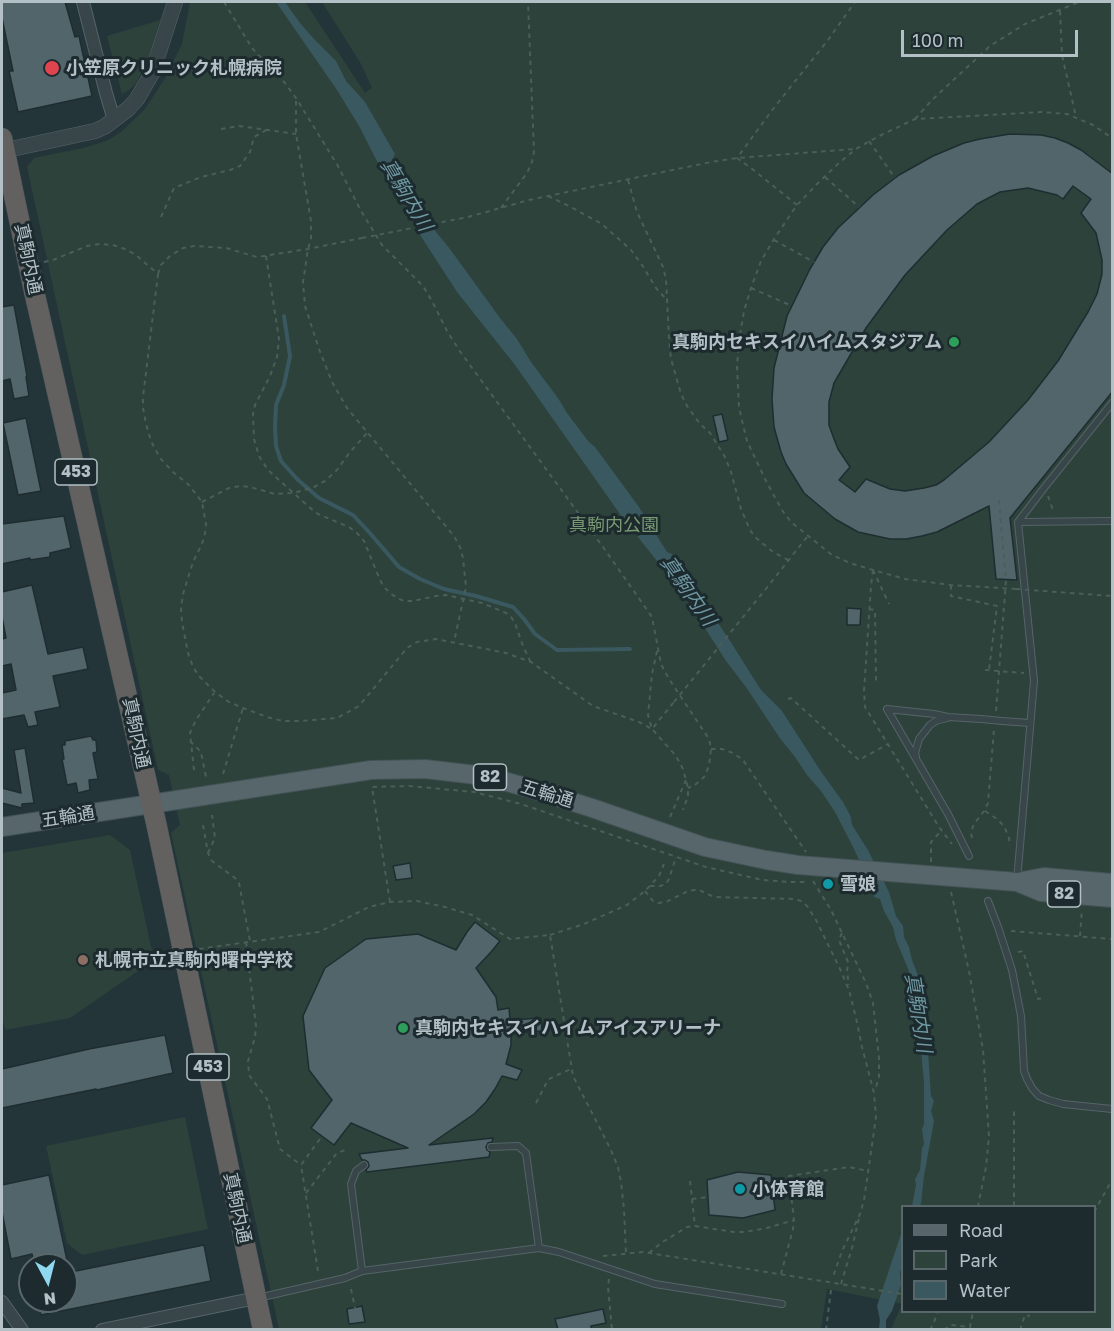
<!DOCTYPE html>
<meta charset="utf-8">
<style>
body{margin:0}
#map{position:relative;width:1114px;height:1331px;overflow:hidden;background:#24353a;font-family:"Golos Text",sans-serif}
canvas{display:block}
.frame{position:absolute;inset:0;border:3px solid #b3c1c6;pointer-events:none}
.legend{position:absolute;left:901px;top:1205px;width:195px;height:108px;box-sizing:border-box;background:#1d2b2f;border:2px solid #59676b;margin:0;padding:8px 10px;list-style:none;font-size:18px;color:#b3c1c6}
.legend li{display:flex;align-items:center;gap:12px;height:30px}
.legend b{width:30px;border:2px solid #59676b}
.north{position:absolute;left:18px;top:1253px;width:60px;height:60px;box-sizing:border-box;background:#1d2b2f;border:2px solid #59676b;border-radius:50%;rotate:173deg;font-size:16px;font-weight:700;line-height:24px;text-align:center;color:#b3c1c6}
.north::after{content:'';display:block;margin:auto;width:21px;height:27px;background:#8fd8ef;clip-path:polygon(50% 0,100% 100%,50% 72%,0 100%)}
.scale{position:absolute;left:901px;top:30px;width:177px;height:27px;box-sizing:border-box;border:3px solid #b3c1c6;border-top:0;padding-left:8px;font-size:18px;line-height:21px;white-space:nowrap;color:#b3c1c6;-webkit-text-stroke:4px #1d2b2f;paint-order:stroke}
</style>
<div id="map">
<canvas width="1114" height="1331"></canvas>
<div class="frame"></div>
<ul class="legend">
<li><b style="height:8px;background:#56666a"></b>Road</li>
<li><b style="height:16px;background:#2c423a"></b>Park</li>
<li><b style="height:16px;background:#3a585f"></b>Water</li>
</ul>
<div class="north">N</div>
<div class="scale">100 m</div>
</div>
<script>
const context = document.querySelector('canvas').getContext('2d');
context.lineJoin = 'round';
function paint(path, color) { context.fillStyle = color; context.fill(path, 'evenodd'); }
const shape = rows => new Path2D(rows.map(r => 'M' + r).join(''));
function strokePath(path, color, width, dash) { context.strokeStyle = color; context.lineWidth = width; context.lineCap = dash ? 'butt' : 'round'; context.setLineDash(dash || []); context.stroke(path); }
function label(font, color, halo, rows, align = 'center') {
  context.font = font + ' "Golos Text","Noto Sans JP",sans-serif'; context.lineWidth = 6; context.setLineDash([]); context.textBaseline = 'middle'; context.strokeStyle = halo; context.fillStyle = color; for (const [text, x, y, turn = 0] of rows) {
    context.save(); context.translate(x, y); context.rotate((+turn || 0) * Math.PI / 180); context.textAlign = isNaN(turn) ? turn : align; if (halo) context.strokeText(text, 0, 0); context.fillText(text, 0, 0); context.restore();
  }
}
const green = shape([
 [190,2,305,2,365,93,372,88,361,64,322,2,1112,2,1112,1329,891,1329,902,1304,827,1289,821,1329,279,1329,171,833,180,825,169,775,158,770,27,167,34,158,83,148,106,141,121,132,145,109,165,78,182,44],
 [902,1206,1094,1206,1094,1312,902,1312],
 [160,20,153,44,146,64,136,83,130,89,122,94,107,36],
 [110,835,130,850,154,960,70,1018,5,1030,2,1016,2,853],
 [185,1117,208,1229,82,1255,67,1243,46,1146]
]);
const water = shape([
 [276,2,285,2,300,23,314,39,336,61,346,81,365,102,395,154,393,158,399,167,406,186,422,215,450,249,500,318,517,339,531,362,558,398,567,413,588,441,595,447,639,507,667,552,672,554,732,644,761,690,782,711,822,773,843,802,851,817,852,825,868,850,889,892,896,916,903,926,904,937,909,947,912,960,921,983,918,986,920,995,924,1001,924,1012,928,1051,931,1096,934,1101,931,1111,934,1121,924,1176,921,1204,919,1206,912,1206,916,1185,915,1179,920,1170,922,1148,924,1144,922,1129,924,1124,924,1083,919,1028,912,998,909,971,896,940,893,927,884,911,880,899,874,897,873,890,853,847,835,812,821,791,807,775,795,757,779,737,746,687,726,661,705,628,683,588,666,566,657,561,622,517,515,365,457,292,422,238,393,183,379,165,359,126,337,90],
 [902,1231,902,1265,900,1273,901,1285,892,1311,886,1320,886,1329,879,1329,880,1320,877,1306]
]);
const stream = shape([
 [284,316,290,356,284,385,276,405,275,427,276,446,281,461,297,479,319,498,353,515,369,532,399,567,420,579,444,589,476,596,513,607,524,619,535,634,557,650,630,649]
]);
const building = shape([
 [2,2,65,2,75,37,79,36,92,96,18,112,9,71,13,71,2,18,2,2],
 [1010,134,1041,135,1055,138,1068,143,1081,150,1113,174,1113,391,1010,518,1017,580,996,579,989,506,937,532,922,536,906,539,890,539,858,532,835,519,804,493,786,464,781,452,774,427,772,399,774,368,787,316,810,269,823,247,838,228,873,195,899,175,933,156,964,143,980,139,1010,134],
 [1073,186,1091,199,1081,213,1096,233,1102,260,1102,274,1097,294,1088,312,1058,361,1028,400,989,442,944,480,936,485,924,488,905,491,890,489,866,479,855,492,839,480,850,467,838,449,834,439,829,425,829,402,834,383,866,328,905,275,947,230,977,204,1000,192,1028,188,1057,195,1063,199,1073,186],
 [14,305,27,376,26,377,29,396,14,399,10,379,2,381,2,307,14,305],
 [722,414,728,440,719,442,713,416,722,414],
 [26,418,41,491,18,495,3,423,26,418],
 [64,516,71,548,50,553,50,557,30,560,30,558,2,564,2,524,64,516],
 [32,585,48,654,83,647,88,669,53,676,60,707,35,712,38,725,28,727,24,715,2,719,2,693,16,690,11,664,2,666,2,639,6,638,2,617,2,592,32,585],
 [847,608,861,609,860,625,847,625,847,608],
 [91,736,93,740,96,740,97,752,93,753,98,779,89,780,90,790,78,793,76,783,67,785,62,759,64,759,62,745,65,745,65,741,91,736],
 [25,748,34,803,22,804,22,808,2,803,2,788,21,793,14,750,25,748],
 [410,863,412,878,396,880,393,866,410,863],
 [475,922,500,941,491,952,476,968,496,997,498,1010,509,1008,510,1020,541,1018,542,1031,511,1033,511,1045,506,1064,522,1070,517,1080,502,1076,495,1089,486,1102,474,1114,429,1145,493,1138,492,1142,488,1143,486,1147,487,1150,490,1152,489,1157,367,1172,366,1170,369,1166,368,1162,365,1160,362,1160,359,1154,408,1148,351,1123,334,1145,311,1128,332,1100,309,1070,303,1016,325,968,366,939,418,934,456,950,467,932,475,922],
 [165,1035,173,1073,97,1090,96,1089,2,1108,2,1069,89,1049,165,1035],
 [738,1172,771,1175,775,1210,743,1218,709,1215,707,1180,738,1172],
 [49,1175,68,1265,35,1265,32,1254,11,1259,2,1212,2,1185,49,1175],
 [204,1245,211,1281,41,1315,38,1301,66,1301,66,1273,204,1245],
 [362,1306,365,1322,349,1324,347,1309,362,1306],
 [603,1309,606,1323,591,1326,591,1329,558,1329,555,1319,603,1309]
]);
const path = shape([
 [224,2,252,48,262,59,279,75,296,98,338,166,361,211,382,245,423,286,432,301,447,331,459,350,603,547,652,617,661,664,669,679,709,739,711,749,709,766,704,777,695,785,688,788],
 [1060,11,1062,55,1076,117],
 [296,101,296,134,311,221,311,239,308,249,303,282,305,306,319,349,332,382,347,408,454,536,460,547,463,558,466,587,454,642],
 [915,119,932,100,990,46,1025,24,1079,2],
 [221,129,239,126,296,134],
 [869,141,895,178],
 [825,177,859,207],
 [628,180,637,212,663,267,666,279,669,339,671,359,681,394,687,406,700,424,710,433,725,457,731,472,741,509,750,530,755,537,773,552,788,560],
 [548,196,569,206,602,224,631,250,642,265,656,288,667,300],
 [797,205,751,168,737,158,773,109,828,40,855,2],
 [501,208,527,173,532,162,534,152,528,2],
 [161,217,174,188,201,177,230,170,240,166,250,152,254,137,268,129],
 [468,217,529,200,711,162,737,158,855,149],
 [774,240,814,262],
 [266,256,279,339,277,357,270,376,255,405,253,414,254,439,259,456,268,470,309,507,318,514,349,527,356,532,364,541,380,580,384,587,390,593,397,598,404,601,413,601,436,596,446,595,482,603,506,613,511,617,515,623,523,646,530,661],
 [44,262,53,260,87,246,100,244,113,245,125,249,136,255,158,274,143,397,143,408,146,424,151,441,160,458,173,472,189,485,202,502,206,524,205,533,202,544,193,562,183,594,181,608,182,622,188,653,193,667,199,676,215,692,229,702,243,708,267,717,283,721,301,721,337,718,359,706,407,648,417,642,436,639,506,653,531,662,593,706,639,722,652,729,674,702],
 [158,274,161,265,170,256,183,248,194,246,226,248,257,257,308,249,362,238],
 [751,288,792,306],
 [739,341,757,345],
 [1048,496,1054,513],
 [202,502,229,488,241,486,250,487,275,494,294,493,314,487,325,481,337,470,350,452,367,433],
 [873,570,871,586,864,691,865,707,939,827,952,844],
 [873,570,889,604],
 [951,585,951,596,997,606,989,670],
 [1016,589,951,585,905,579,873,570,850,563,832,555,791,522,782,510,766,481,747,441,743,425,739,407,737,367,739,341,744,311,751,288,761,261,774,239,797,205,818,183,840,162,856,149,877,137,915,119,1041,112,1067,114,1093,125,1112,138],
 [765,590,807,537],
 [1043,591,1112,596],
 [869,609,875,610,876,682,879,683],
 [657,651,652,674,648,715,652,729,676,756,683,769,688,788,688,796,683,810],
 [985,670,1024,673],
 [788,699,791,698,859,760,888,744],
 [996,711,1006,580,999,500],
 [190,741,201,752,206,777],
 [711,749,722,749,733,753,743,760,806,852],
 [194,770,190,733,196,720,214,693],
 [223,774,243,708],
 [985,811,997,819,1004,826,1009,838,1010,846],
 [670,817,686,780],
 [203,825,208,853,212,861,235,878,239,883,250,941],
 [972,838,971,832,974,824,984,811,988,803,994,729],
 [208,853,215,838,212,815],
 [931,862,931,842,942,830],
 [813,881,831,910,866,983,873,1003,879,1058,879,1077,875,1090],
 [650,886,660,886,666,884,669,879,676,857],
 [645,891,653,901,658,903,666,902,688,891,695,890,699,890,714,897,795,899,801,901,807,906,816,920,840,969,849,990,856,1018,862,1047,874,1093,876,1117,864,1200,860,1214,842,1251,833,1277],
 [951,892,969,971,983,1050,989,1136,986,1167,978,1206],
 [390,902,372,787,409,786,474,792,521,804,706,867,763,880,789,882,805,882],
 [1011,931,1112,939],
 [842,933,839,940,848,962,847,972,849,985],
 [550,935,584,924,627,905,645,891,659,876,664,864],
 [1080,936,1082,909],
 [246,942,256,1026,255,1037,248,1061,249,1075,267,1099,280,1149,301,1165],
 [199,949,319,932,369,907,390,902,417,901,445,907,472,915,510,939,550,935,573,1076,610,1148,618,1167,621,1182,624,1209,626,1254],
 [1018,952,1023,951,1038,999,1043,998],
 [536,1103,548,1080,553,1077,571,1069],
 [690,1181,695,1226],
 [306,1193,337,1153,348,1149],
 [692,1199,708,1197],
 [1014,1206,1014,1109],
 [1094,1212,1112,1180],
 [649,1253,661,1243,687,1227,695,1226,734,1232,744,1232,767,1228,794,1220],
 [603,1256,643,1252,902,1294],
 [318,1271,301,1165,322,1136],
 [781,1274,793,1229,794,1220,789,1176,849,1167,868,1171],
 [609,1279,608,1287,612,1330],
 [841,1284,852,1248,859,1218],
 [351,1289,355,1308],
 [826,1330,831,1290],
 [930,1330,934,1323,937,1312],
 [944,1330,951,1325,970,1327,973,1312],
 [1020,1330,1025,1315,1030,1316]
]);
const service = shape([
 [1018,522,1112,521],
 [887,709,948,814,969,856],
 [887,709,934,714,948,717,981,719],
 [1002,721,1030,723],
 [916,757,915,753,919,739,930,725,936,721,947,718],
 [1017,881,1034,681,1018,522,1044,488,1112,403],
 [988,901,998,927,1012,970,1021,1016,1023,1051,1024,1071,1027,1079,1032,1088,1039,1096,1049,1100,1063,1104,1112,1109],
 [491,1147,518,1146,526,1153,539,1248],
 [362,1271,351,1184,356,1171,364,1165],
 [258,1298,345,1278,362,1271,539,1248,559,1252,655,1284,782,1304]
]);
const minor = shape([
 [83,2,106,93,114,120],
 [2,1302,22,1330],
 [102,1330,256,1298]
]);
const tertiary = shape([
 [2,151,95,131,104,127,128,109,137,99,152,73,175,2]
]);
const primary = shape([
 [2,827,371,770,425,769,485,776,529,788,592,808,705,847,766,860,798,865,1017,882,1044,877,1112,883],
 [1017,882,1041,892,1112,898]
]);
const trunk = shape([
 [2,138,34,291,157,827,263,1330]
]);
const pathBridge = shape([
 [362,238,468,217],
 [1016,589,1043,591],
 [674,702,765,590]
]);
const serviceBridge = shape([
 [981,719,1002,721]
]);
const markers = [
 [52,68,8,"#e0444e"],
 [954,342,6,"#2e9e5b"],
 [828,884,6,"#0f9aa8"],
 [83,960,6,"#8d6e63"],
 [403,1028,6,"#2e9e5b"],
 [740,1189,6,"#0f9aa8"]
];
const shields = [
 [76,472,42],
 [490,777,33],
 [1064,894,33],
 [208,1067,42]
];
const shieldNames = [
 ["453",76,472],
 ["82",490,777],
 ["82",1064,894],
 ["453",208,1067]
];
const poiNames = [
 ["小笠原クリニック札幌病院",66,68],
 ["真駒内セキスイハイムスタジアム",942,342,"right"],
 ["雪娘",840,884],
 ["札幌市立真駒内曙中学校",95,960],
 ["真駒内セキスイハイムアイスアリーナ",415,1028],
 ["小体育館",752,1189]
];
const streetNames = [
 ["真駒内通",28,259,78],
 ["真駒内通",136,733,78],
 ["五輪通",547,794,17],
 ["五輪通",68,817,-9],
 ["真駒内通",237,1208,78]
];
const parkNames = [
 ["真駒内公園",614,525]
];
const waterNames = [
 ["真駒内川",406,195,59],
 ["真駒内川",688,591,55],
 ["真駒内川",918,1013,81]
];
paint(green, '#2c423a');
paint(water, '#3a585f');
strokePath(stream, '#3a585f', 4);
paint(building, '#52656a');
strokePath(building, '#1f2d31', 1.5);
strokePath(service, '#566468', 8);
strokePath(minor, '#566468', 14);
strokePath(tertiary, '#566468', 16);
strokePath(primary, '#445256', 20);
strokePath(trunk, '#435155', 21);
strokePath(path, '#4b5e59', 2, [4.5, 4.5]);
strokePath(service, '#38464a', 6);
strokePath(minor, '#38464a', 12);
strokePath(tertiary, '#38464a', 15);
strokePath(primary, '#56666a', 18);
strokePath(trunk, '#626160', 20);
strokePath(serviceBridge, '#566468', 8, []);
strokePath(pathBridge, '#4b5e59', 2, [4.5, 4.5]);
strokePath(serviceBridge, '#38464a', 6);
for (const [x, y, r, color] of markers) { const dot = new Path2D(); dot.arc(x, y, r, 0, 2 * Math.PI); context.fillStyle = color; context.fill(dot); strokePath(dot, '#1d2b2f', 2); }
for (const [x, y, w] of shields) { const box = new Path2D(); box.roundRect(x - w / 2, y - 13, w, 26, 4.5); context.fillStyle = '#1d2b2f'; context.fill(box); strokePath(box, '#b3c1c6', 1.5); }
label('bold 16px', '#b3c1c6', null, shieldNames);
label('bold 18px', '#b3c1c6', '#1d2b2f', poiNames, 'left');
label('18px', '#b3c1c6', '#1d2b2f', streetNames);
label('18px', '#799a73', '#1d2b2f', parkNames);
label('italic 20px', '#6f98a2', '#1d2b2f', waterNames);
</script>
